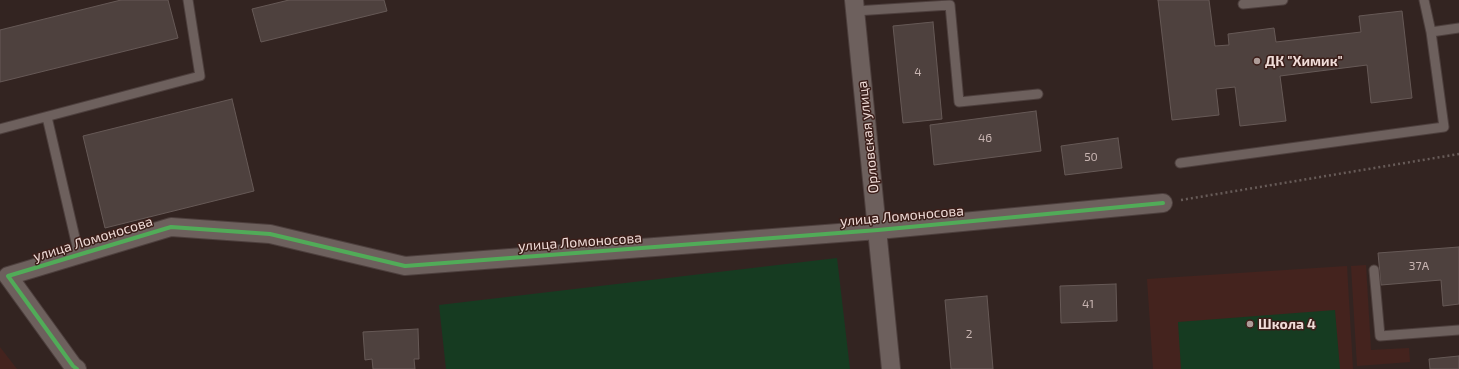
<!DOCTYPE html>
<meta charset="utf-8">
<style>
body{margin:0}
canvas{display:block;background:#332421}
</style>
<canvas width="1459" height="369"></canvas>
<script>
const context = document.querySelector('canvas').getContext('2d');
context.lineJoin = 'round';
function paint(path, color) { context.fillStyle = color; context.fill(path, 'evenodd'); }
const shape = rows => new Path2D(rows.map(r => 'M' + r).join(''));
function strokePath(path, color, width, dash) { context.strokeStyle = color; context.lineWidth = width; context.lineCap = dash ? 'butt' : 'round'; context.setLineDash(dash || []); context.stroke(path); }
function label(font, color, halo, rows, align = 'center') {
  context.font = font + ' "Exo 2",sans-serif'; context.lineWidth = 3; context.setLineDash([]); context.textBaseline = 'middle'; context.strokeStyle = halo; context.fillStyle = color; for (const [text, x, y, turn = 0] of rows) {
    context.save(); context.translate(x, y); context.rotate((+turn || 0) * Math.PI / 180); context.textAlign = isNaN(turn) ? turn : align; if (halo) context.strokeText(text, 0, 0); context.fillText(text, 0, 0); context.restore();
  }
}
const built = shape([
 [1366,265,1371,350,1409,348,1410,362,1357,366,1351,266],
 [1347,266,1353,369,1153,369,1147,279],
 [0,347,17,369,0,369]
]);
const green = shape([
 [837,258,850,369,446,369,439,305],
 [1335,310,1340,369,1181,369,1178,322]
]);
const building = shape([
 [121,0,168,0,178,38,0,82,0,30,121,0],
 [289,0,384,0,387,11,261,42,252,9,289,0],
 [1158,0,1209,0,1215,46,1229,45,1228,34,1274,28,1276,42,1361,32,1359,16,1402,11,1412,98,1371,103,1367,65,1280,76,1286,121,1240,126,1235,87,1216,89,1219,115,1172,120,1158,0],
 [933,22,942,119,903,123,893,26,933,22],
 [232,99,254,191,105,228,83,136,232,99],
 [1036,111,1041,151,934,165,930,125,1036,111],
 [1118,138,1122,168,1065,175,1061,146,1118,138],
 [1459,247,1459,304,1443,306,1441,280,1381,285,1378,253,1459,247],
 [1116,284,1117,321,1061,323,1060,286,1116,284],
 [987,296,993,369,951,369,945,300,987,296],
 [418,329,419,359,414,359,415,369,373,369,372,359,365,360,363,332,418,329],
 [1459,356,1459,369,1430,369,1429,359,1459,356]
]);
const path = shape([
 [1181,200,1459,154]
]);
const lane = shape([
 [1424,0,1431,32],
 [1243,4,1283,0],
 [855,11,950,5,959,102,1038,94],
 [47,117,79,255],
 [0,129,200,76,188,0],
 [1180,163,1444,127,1431,32,1459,28],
 [1374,270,1380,336,1459,330]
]);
const street = shape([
 [854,0,891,369],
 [77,369,73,366,8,276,171,227,270,234,405,266,878,230,1163,203]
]);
const cycleway = shape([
 [77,369,73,366,8,276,171,227,270,234,405,266,878,230,1163,203]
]);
const markers = [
 [1257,61,4,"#ae9c98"],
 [1250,324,4,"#ae9c98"]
];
const numberNames = [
 ["4",918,72],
 ["46",985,138],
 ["50",1091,157],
 ["37А",1419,266],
 ["41",1088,304],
 ["2",969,334]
];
const poiNames = [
 ["ДК \"Химик\"",1265,61],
 ["Школа 4",1258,324]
];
const streetNames = [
 ["Орловская улица",868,137,-96],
 ["улица Ломоносова",902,216,-5],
 ["улица Ломоносова",93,239,-17],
 ["улица Ломоносова",580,242,-4]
];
paint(built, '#44231e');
paint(green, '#163b21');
paint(building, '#4e413e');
strokePath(building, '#665956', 1);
strokePath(lane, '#4d3f3d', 11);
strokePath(street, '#4d3f3d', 20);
strokePath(path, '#675b58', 2.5, [2, 3]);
strokePath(lane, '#6d605d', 9);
strokePath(street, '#6d605d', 18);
strokePath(cycleway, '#51ab58', 4);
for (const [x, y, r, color] of markers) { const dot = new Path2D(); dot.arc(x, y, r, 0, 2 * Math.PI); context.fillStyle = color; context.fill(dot); strokePath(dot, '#3b1e19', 1.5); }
label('12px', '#c8b5b2', null, numberNames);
label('bold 14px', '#f0dcd8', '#3b1e19', poiNames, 'left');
label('14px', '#f0dcd8', '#3b1e19', streetNames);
</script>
